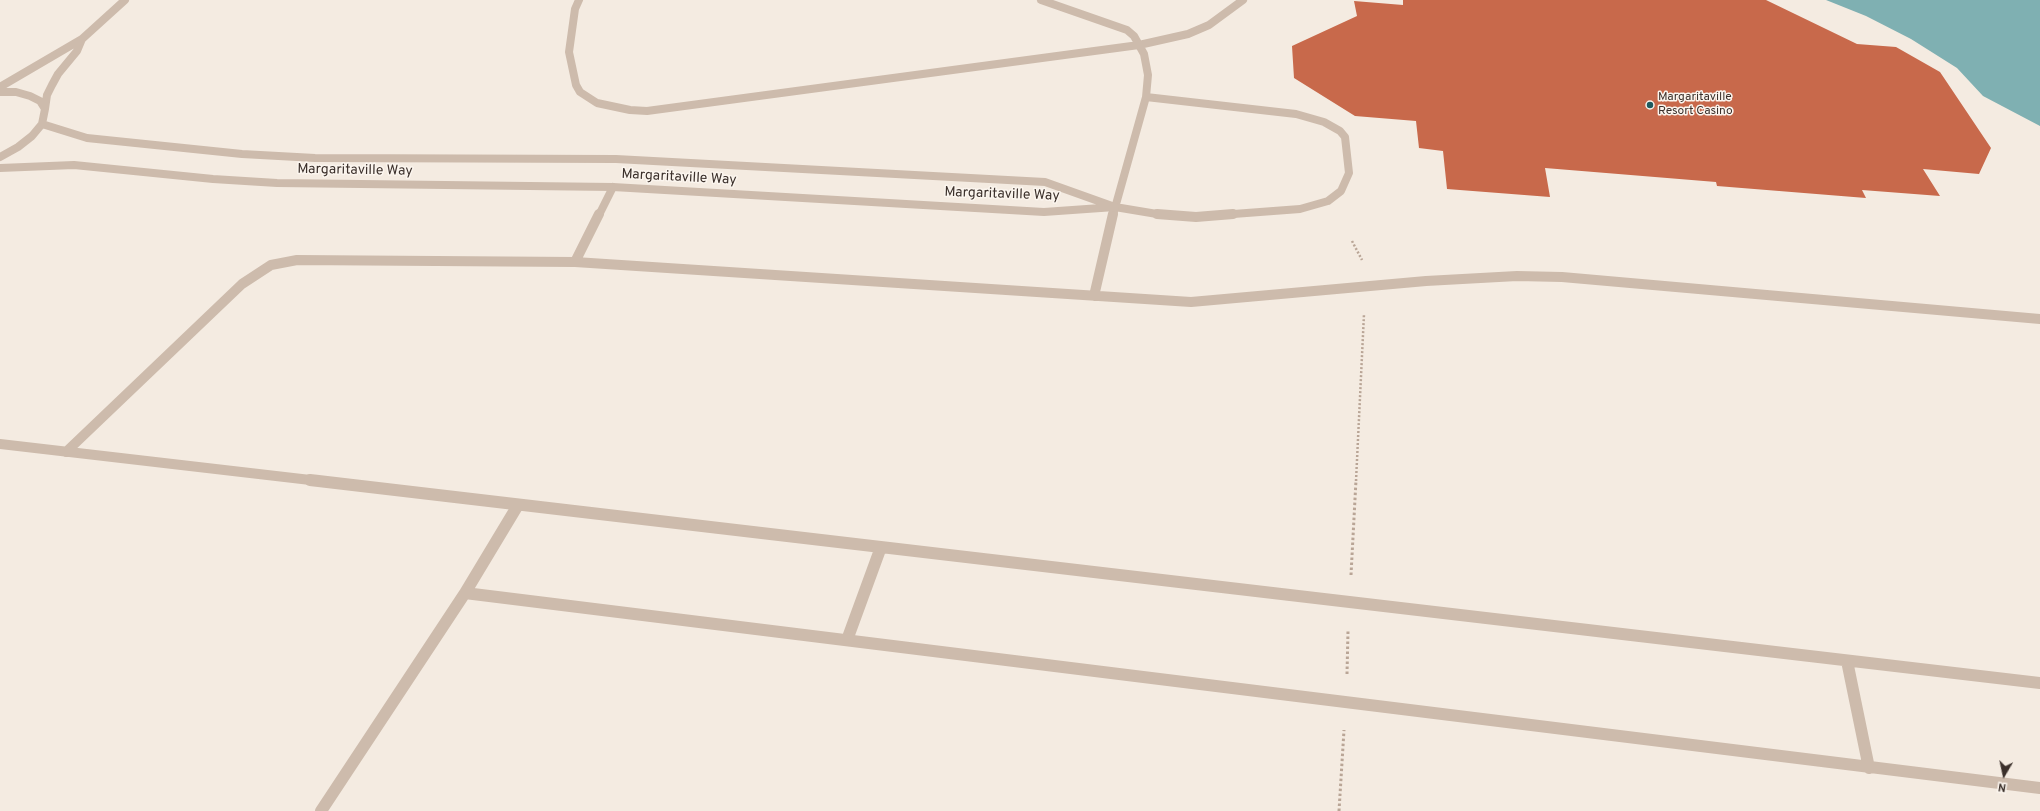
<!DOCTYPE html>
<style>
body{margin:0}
#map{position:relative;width:2040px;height:811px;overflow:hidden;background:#f4ebe1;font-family:Overpass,sans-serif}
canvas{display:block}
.north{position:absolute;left:1984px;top:755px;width:40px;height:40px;-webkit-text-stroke:3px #fbf5ee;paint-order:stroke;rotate:189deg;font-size:11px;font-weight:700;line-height:16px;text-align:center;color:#3b302b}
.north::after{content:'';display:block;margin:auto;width:14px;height:18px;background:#3b302b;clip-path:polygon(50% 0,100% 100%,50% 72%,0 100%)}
</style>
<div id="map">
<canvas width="2040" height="811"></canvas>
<div class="north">N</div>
</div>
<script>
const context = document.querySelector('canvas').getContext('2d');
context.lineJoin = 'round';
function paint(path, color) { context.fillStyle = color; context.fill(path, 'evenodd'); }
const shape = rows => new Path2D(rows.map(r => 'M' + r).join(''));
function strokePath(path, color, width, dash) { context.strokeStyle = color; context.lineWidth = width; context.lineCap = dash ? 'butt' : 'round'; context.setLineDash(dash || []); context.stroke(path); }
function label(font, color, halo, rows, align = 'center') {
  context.font = font + ' Overpass,sans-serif'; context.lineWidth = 3; context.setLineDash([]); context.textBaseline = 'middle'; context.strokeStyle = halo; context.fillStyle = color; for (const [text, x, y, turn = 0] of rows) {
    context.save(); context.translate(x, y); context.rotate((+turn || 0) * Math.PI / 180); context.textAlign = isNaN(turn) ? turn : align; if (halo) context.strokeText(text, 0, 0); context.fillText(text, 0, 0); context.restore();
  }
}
const water = shape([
 [1826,0,2040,0,2040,126,1983,96,1957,68,1911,39,1866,16]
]);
const building = shape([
 [1403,0,1766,0,1857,44,1896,47,1940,72,1991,148,1979,174,1923,169,1940,196,1862,190,1866,198,1717,186,1716,182,1545,168,1550,197,1447,189,1443,151,1419,148,1416,121,1355,116,1294,78,1292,46,1357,16,1354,1,1403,5]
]);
const pathFar1 = shape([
 [1352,241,1362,260],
 [1356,481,1364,314]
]);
const path = shape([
 [1351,575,1356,480],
 [1347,674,1348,631],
 [1339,811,1344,730]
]);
const laneFar2 = shape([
 [579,0,575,9,569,52,576,85,580,92,597,103,630,110,647,111,1139,45,1188,34,1209,25,1243,0],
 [1041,0,1127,30,1134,36,1144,54,1148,75,1146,97,1113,215],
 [1146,97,1296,114,1324,122,1340,131,1345,137,1349,173,1341,191,1328,201,1300,209,1220,215],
 [1115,207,1163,215],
 [599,215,613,187]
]);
const laneFar1 = shape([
 [1157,214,1196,217,1233,214],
 [575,262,599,214],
 [1094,296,1113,214],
 [0,444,319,481],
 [66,452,242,284,271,265,297,260,575,262,1191,302,1426,281,1517,276,1562,277,2040,319]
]);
const lane = shape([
 [310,480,2040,683],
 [465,593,518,505],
 [847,640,881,547],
 [1847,661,1869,768],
 [321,811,465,593,2040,788]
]);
const street = shape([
 [82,39,125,0],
 [0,87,82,39,77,51,58,74,52,85,47,95,45,109],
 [0,92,16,92,30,96,40,101,45,109,42,124,32,136,18,147,0,157],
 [0,168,74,165,213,179,277,183,613,187,1044,212,1115,207,1045,182,616,159,315,158,242,154,87,138,42,124]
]);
const markers = [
 [1650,105,4,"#1f5a5e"]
];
const farPoinames = [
 ["Margaritaville",1658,98],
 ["Resort Casino",1658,112]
];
const streetNames = [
 ["Margaritaville Way",355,171,1],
 ["Margaritaville Way",679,178,3],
 ["Margaritaville Way",1002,195,2]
];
paint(water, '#7fb0b2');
paint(building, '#c8694b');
strokePath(pathFar1, '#b9a596', 2.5, [2, 2]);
strokePath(path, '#b9a596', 3, [2.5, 2.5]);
strokePath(laneFar2, '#cdbbac', 8);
strokePath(laneFar1, '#cdbbac', 10);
strokePath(lane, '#cdbbac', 12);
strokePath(street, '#cdbbac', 8);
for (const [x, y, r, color] of markers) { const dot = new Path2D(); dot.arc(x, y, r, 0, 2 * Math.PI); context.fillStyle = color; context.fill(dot); strokePath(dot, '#fbf5ee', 1.5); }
label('12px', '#3b302b', '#fbf5ee', farPoinames, 'left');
label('14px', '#3b302b', '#fbf5ee', streetNames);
</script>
